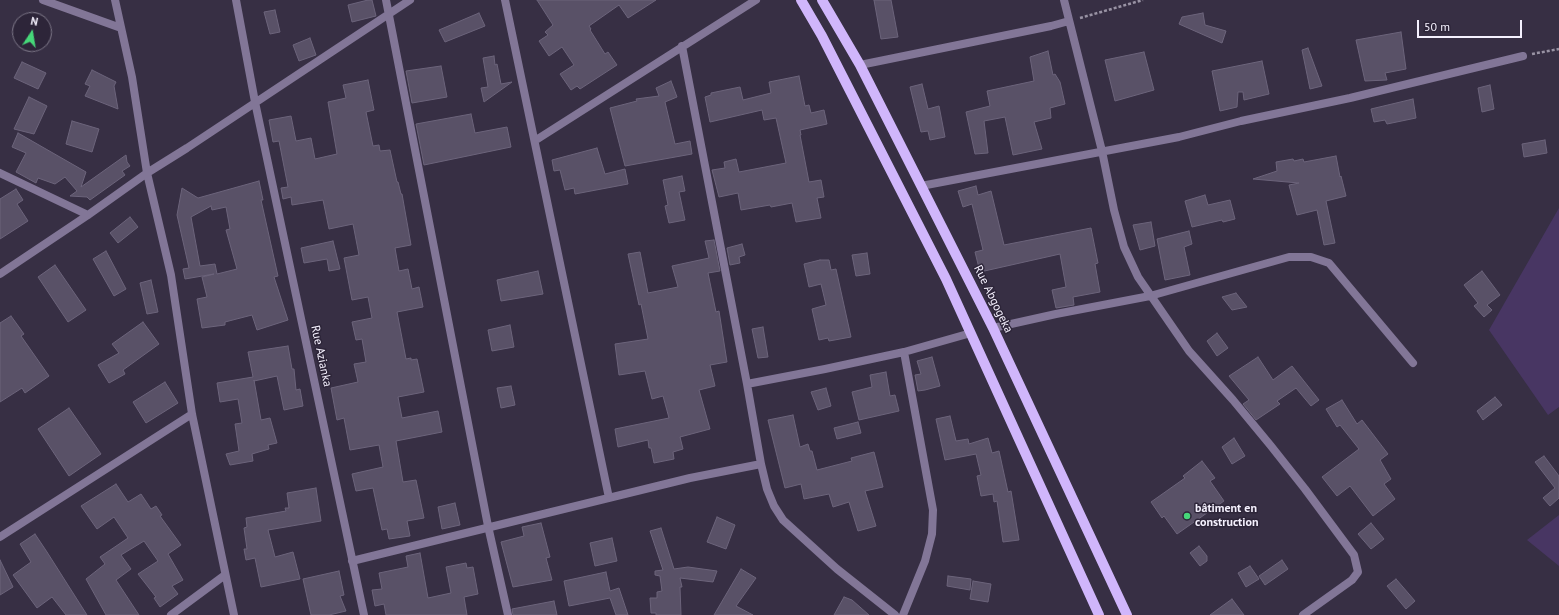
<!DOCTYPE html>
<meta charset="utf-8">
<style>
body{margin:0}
#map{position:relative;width:1559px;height:615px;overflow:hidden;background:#372f44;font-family:"PT Sans",sans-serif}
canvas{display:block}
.north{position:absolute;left:12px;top:12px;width:40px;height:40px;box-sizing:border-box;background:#2d2539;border:1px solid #7d7788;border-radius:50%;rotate:12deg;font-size:11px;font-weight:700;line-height:16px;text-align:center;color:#f5f1fe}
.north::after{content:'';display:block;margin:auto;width:14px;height:18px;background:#46d779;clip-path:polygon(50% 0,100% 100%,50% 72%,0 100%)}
.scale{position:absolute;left:1417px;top:20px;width:105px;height:18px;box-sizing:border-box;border:2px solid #f5f1fe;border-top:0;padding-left:5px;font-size:12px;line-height:14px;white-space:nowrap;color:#f5f1fe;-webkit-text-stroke:3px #2d2539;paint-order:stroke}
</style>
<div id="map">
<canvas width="1559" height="615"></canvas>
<div class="north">N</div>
<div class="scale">50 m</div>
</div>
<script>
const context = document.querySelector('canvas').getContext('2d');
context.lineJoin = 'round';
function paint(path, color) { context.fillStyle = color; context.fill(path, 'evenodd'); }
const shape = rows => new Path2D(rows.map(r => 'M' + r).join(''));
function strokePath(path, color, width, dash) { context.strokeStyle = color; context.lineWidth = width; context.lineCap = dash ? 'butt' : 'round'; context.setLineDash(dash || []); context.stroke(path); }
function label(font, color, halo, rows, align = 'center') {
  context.font = font + ' "PT Sans",sans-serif'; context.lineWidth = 3; context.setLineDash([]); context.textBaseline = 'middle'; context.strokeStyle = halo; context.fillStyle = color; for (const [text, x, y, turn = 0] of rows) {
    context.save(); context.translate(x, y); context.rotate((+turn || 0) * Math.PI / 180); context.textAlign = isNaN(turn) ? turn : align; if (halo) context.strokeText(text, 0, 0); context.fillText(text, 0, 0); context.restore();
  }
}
const green = shape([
 [1559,208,1559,407,1548,415,1489,330],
 [1559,515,1559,566,1527,540]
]);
const building = shape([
 [368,0,372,0,376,16,352,22,348,5,368,0],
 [537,0,656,0,628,18,619,5,589,26,591,29,590,30,605,54,608,52,617,65,580,89,577,86,571,90,560,74,574,65,562,47,549,56,539,41,548,35,545,32,553,25,537,0],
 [874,0,891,0,898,37,881,39,874,0],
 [275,10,280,32,270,34,264,12,275,10],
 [479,13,485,26,445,42,439,30,479,13],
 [1203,13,1205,25,1226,31,1222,43,1179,24,1182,17,1203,13],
 [1401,32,1406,69,1385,73,1387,80,1365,81,1356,40,1401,32],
 [310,38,316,55,299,61,293,45,310,38],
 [1308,48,1322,86,1310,89,1302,50,1308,48],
 [1048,51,1053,75,1055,74,1060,82,1065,104,1050,108,1051,118,1034,122,1042,149,1013,155,1005,117,984,121,988,153,975,154,966,112,990,106,987,91,1034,81,1030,57,1048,51],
 [1144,52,1154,90,1115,101,1105,60,1144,52],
 [494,56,495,65,497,64,501,84,512,82,484,102,481,88,488,87,483,58,494,56],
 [1262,61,1269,94,1244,100,1243,92,1238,92,1237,107,1220,111,1212,71,1262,61],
 [22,62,46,73,38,89,14,78,22,62],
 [441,66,447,97,412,103,406,71,441,66],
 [92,70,116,82,114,86,118,109,85,96,90,86,85,84,92,70],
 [799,76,805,106,809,105,811,113,824,110,827,124,800,130,801,135,800,135,809,182,821,180,824,197,817,198,821,218,796,222,792,203,771,207,770,205,741,210,738,193,719,197,712,170,725,168,724,162,736,159,739,172,786,163,776,118,764,120,762,110,710,122,705,97,711,95,711,93,740,87,743,100,771,93,769,82,799,76],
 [368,80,374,110,366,112,373,146,379,145,380,151,390,150,397,182,398,182,401,194,402,194,411,245,395,248,399,271,408,269,412,289,419,287,423,307,397,312,406,359,411,358,411,360,417,359,424,392,398,397,402,418,438,411,442,432,396,441,403,482,416,480,424,518,407,521,410,536,389,539,387,529,382,530,373,488,356,491,352,474,383,467,379,445,350,450,344,418,337,420,331,388,358,382,354,364,366,362,362,339,356,340,352,322,372,318,368,297,352,300,344,258,359,255,353,224,329,229,323,200,292,205,291,197,283,199,281,188,288,187,279,141,273,142,269,120,291,116,296,141,311,138,315,159,337,154,328,102,346,98,343,85,368,80],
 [671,81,677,97,665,102,675,144,690,141,692,154,625,166,610,108,637,101,636,99,659,96,656,88,671,81],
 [922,84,928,109,939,106,945,137,930,140,928,131,921,132,910,87,922,84],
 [1490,85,1494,109,1482,112,1478,88,1490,85],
 [29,97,47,106,34,134,14,129,29,97],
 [1413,99,1416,118,1387,124,1385,120,1374,122,1371,109,1413,99],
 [471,114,475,133,507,127,511,147,424,165,416,124,471,114],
 [72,121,99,129,92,152,66,144,72,121],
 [18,133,86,172,81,187,126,155,127,162,130,166,122,171,125,175,90,200,87,197,70,196,77,191,65,177,55,184,38,178,36,183,16,172,26,153,12,147,18,133],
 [1545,140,1547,153,1524,157,1522,144,1545,140],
 [597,148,605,174,625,169,628,184,575,194,574,188,565,190,560,170,554,171,552,160,597,148],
 [1336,156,1340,177,1341,176,1346,196,1326,201,1335,243,1324,245,1317,210,1297,215,1289,185,1299,183,1253,179,1277,171,1276,162,1293,159,1294,161,1303,159,1304,162,1336,156],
 [682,176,685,191,679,192,685,220,669,223,665,206,668,205,663,180,682,176],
 [259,181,263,200,261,200,278,276,274,277,288,320,257,330,252,315,225,322,225,325,202,328,197,299,207,297,202,277,214,274,185,279,183,269,189,268,177,215,182,188,198,198,259,181],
 [211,206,212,210,226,207,230,229,226,230,237,269,217,274,215,264,200,266,191,217,211,206],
 [976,186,978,195,991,191,1004,245,1091,228,1098,263,1095,264,1100,292,1073,297,1074,305,1056,308,1052,290,1066,287,1060,254,980,272,975,252,983,250,972,204,963,207,958,191,976,186],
 [16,189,23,200,17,204,28,221,0,239,0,199,16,189],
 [1205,195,1208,205,1230,200,1235,219,1223,222,1222,220,1192,227,1185,201,1205,195],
 [130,217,138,227,118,243,110,233,130,217],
 [1151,222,1155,246,1140,250,1133,225,1151,222],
 [1189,231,1192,244,1184,247,1190,275,1165,280,1157,239,1189,231],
 [714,240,720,271,708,273,716,312,719,311,727,362,710,365,715,386,699,390,710,429,680,437,683,449,673,452,674,459,654,463,651,448,649,448,648,440,618,447,615,429,669,418,663,396,652,399,645,371,619,375,615,344,648,339,641,304,639,305,628,254,640,252,648,293,678,287,672,266,709,258,705,241,714,240],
 [333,241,340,269,329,271,327,259,304,263,301,248,333,241],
 [742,244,745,255,739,257,740,263,730,265,727,248,742,244],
 [106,251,126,289,114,296,93,259,106,251],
 [867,253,870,274,856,276,852,255,867,253],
 [820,260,829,260,831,270,836,269,851,337,829,341,828,338,819,340,812,309,826,305,821,284,809,287,804,264,820,260],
 [55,265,86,310,68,322,38,277,55,265],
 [538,271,543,294,501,301,497,280,538,271],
 [1482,271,1500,295,1487,305,1492,310,1484,317,1474,306,1478,303,1464,285,1482,271],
 [151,280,158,312,147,314,140,283,151,280],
 [1236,293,1247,307,1232,310,1222,297,1236,293],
 [11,316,24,334,21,336,49,376,25,393,22,388,0,402,0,323,11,316],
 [143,322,159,344,123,370,125,374,109,383,98,365,119,353,112,344,143,322],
 [510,325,514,347,492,351,488,330,510,325],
 [763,327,768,357,758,358,752,329,763,327],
 [1217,333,1228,348,1217,356,1207,341,1217,333],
 [288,346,292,369,294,369,296,390,300,389,303,406,284,410,277,376,254,381,254,380,261,420,270,418,277,443,268,445,269,449,252,454,253,461,230,465,226,454,239,451,235,424,242,423,238,399,220,402,217,383,253,377,248,352,288,346],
 [932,357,940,386,925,390,918,391,915,375,921,374,917,361,932,357],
 [1258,357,1273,380,1292,366,1319,400,1311,406,1296,388,1277,401,1280,404,1256,420,1243,404,1249,400,1229,376,1258,357],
 [886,372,890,396,895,395,899,411,859,420,852,392,872,387,870,375,886,372],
 [165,382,178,403,146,423,133,402,165,382],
 [511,386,515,405,501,408,497,388,511,386],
 [826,388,831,406,818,410,811,392,826,388],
 [1495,397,1502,405,1483,420,1477,411,1495,397],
 [1342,400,1357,424,1362,420,1388,454,1380,460,1391,479,1384,484,1395,499,1373,516,1350,486,1337,496,1322,477,1359,449,1340,425,1337,427,1326,409,1342,400],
 [69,408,101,454,69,476,38,429,69,408],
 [793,415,800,447,808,444,810,451,812,451,817,470,852,461,851,458,874,452,883,487,865,491,876,526,858,531,849,502,833,507,829,494,804,499,801,484,785,488,768,420,793,415],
 [950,416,956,441,968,439,969,444,988,438,992,453,999,451,1008,492,1011,491,1019,540,1003,542,997,501,994,502,993,494,981,496,977,476,981,475,976,454,945,460,936,419,950,416],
 [858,422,861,433,837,439,834,428,858,422],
 [1234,438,1245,456,1232,464,1222,447,1234,438],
 [1544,456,1559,476,1559,498,1550,506,1543,498,1555,488,1535,462,1544,456],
 [1202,461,1215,478,1210,481,1224,501,1177,534,1164,516,1162,518,1151,502,1185,478,1183,476,1202,461],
 [116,484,128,502,141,494,151,509,156,506,162,515,160,516,181,545,168,554,183,580,172,586,178,594,160,607,154,598,156,597,138,574,158,561,144,541,121,555,131,569,116,580,139,615,106,615,86,579,105,564,100,557,128,538,114,517,97,529,81,506,116,484],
 [316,488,321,521,268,530,275,557,293,552,300,579,261,587,255,558,246,560,244,549,247,549,244,528,247,527,246,518,286,511,285,508,289,508,287,493,316,488],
 [455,503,460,525,442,529,438,507,455,503],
 [717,517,735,525,726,549,707,542,717,517],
 [541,523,550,557,546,558,552,580,513,587,501,542,524,536,522,527,541,523],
 [1371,523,1384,539,1371,549,1358,534,1371,523],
 [661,528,674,569,688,567,717,571,713,582,680,578,682,587,680,587,681,615,656,615,656,613,651,613,650,598,657,598,657,592,662,591,660,576,655,575,655,571,663,570,650,531,661,528],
 [35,534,47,552,87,615,66,615,52,597,37,608,13,575,31,562,20,544,35,534],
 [612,538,617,561,595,566,590,543,612,538],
 [1199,546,1207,556,1207,561,1200,566,1190,553,1199,546],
 [420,553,428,598,451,593,446,567,466,563,467,568,473,567,478,594,464,597,467,615,386,615,384,604,375,606,372,590,382,589,379,573,408,567,406,556,420,553],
 [0,560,13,587,0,595,0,560],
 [1282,560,1288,569,1265,585,1259,576,1282,560],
 [1250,566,1259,579,1246,587,1238,573,1250,566],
 [741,569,756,578,736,606,753,615,714,615,741,569],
 [339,571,344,595,340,596,346,611,329,615,311,615,303,579,339,571],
 [606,572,610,591,619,588,628,615,616,615,610,598,569,606,564,581,606,572],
 [948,576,971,579,970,590,947,586,948,576],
 [1396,579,1415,601,1406,609,1387,586,1396,579],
 [973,581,991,584,988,602,970,599,973,581],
 [844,597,852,600,869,615,834,615,844,597],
 [1232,599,1244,615,1210,615,1232,599],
 [554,601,557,615,513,615,512,609,554,601]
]);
const path = shape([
 [1080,18,1143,0],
 [1532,54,1559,49]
]);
const minor = shape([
 [43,0,121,28],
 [115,0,132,77,147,173,171,275,192,414,234,615],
 [236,0,255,102,364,615],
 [386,0,488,526,508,615],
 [505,0,609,498],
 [1064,0,1102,151,1114,210,1124,247,1138,277,1189,351,1233,400,1271,446,1305,489,1354,555,1358,572,1352,580,1303,615],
 [682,46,747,384,761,464,767,489,774,506,783,520,837,569,895,615],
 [860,65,1051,26,1069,21],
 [536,140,756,0],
 [0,173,88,215],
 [921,186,1179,137,1241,121,1350,98,1523,56],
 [0,274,88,215,147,173,187,148,410,0],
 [993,328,1056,314,1150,296,1289,257,1311,257,1329,263,1413,363],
 [747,384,825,369,904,352,971,333],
 [0,537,192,414],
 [352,561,690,478,761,464],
 [171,615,225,575],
 [903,615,925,561,932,534,933,510,904,352]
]);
const primary = shape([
 [801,0,822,36,946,279,1099,615],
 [822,0,860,65,993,328,1127,615]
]);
const markers = [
 [1187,516,4,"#46d779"]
];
const streetNames = [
 ["Rue Abgogeka",993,299,64],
 ["Rue Azianka",321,356,78]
];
const poiNames = [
 ["bâtiment en",1195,509],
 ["construction",1195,523]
];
paint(green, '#483663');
paint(building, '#595167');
strokePath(building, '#6c647b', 1);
strokePath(path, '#9993a4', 2.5, [3, 2]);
strokePath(minor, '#827697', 8);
strokePath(primary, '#d0b6fb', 10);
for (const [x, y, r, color] of markers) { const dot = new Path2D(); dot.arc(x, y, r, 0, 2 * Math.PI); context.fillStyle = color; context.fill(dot); strokePath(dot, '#2d2539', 1.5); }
label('12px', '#f5f1fe', '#2d2539', streetNames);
label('bold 12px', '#f5f1fe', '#2d2539', poiNames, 'left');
</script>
